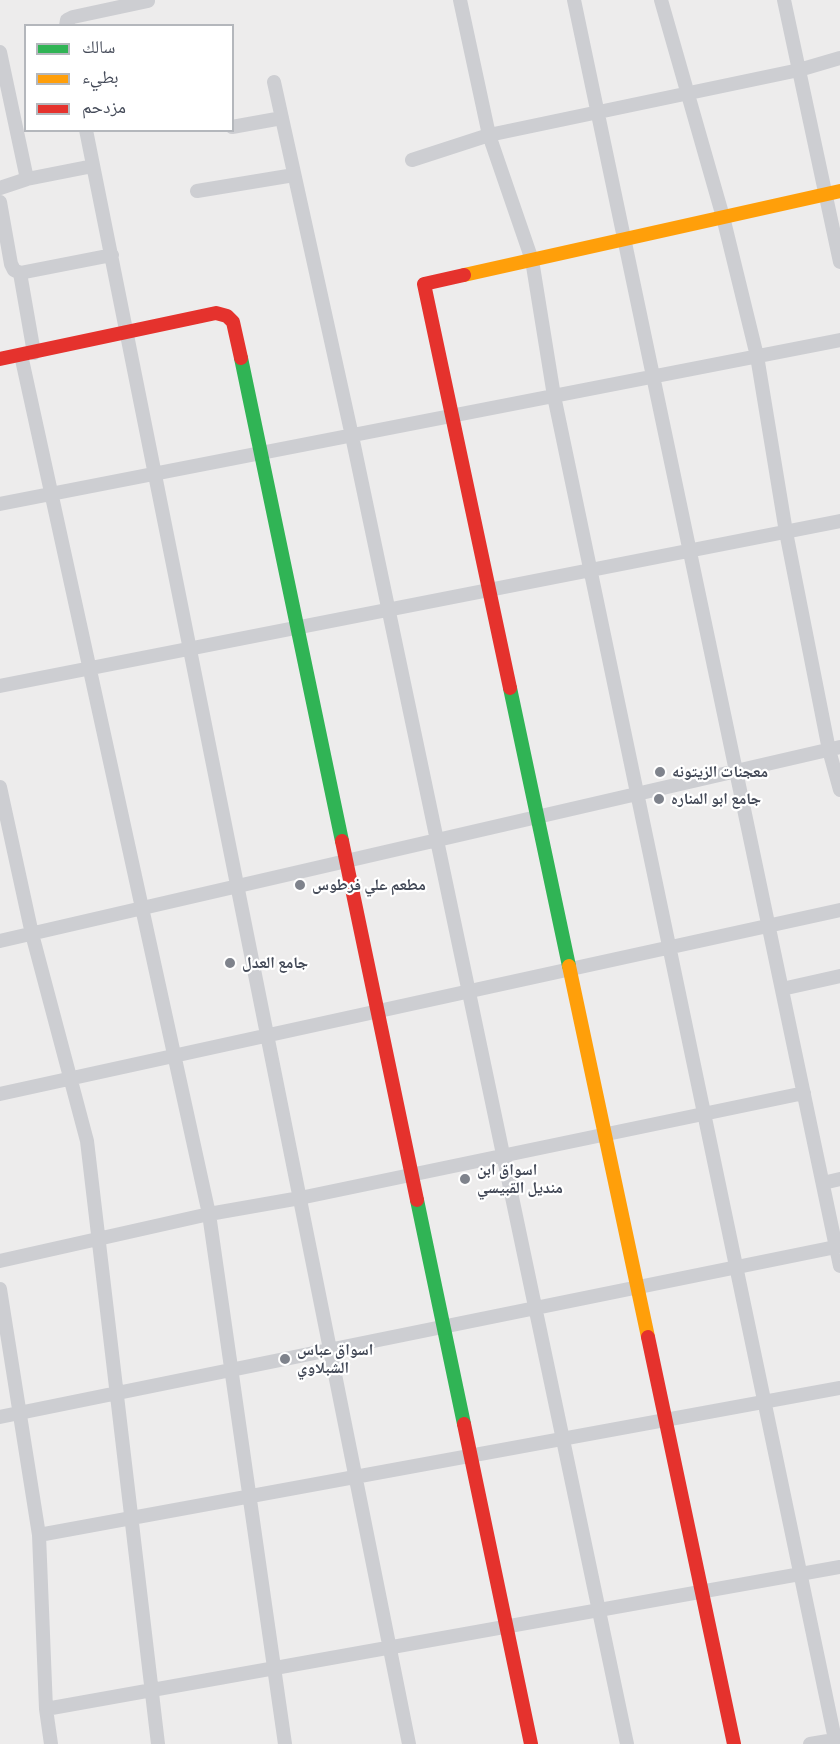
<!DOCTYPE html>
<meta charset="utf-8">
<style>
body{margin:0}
#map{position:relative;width:840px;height:1744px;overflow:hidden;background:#edecec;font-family:"PT Sans Narrow","Noto Naskh Arabic",sans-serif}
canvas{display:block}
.legend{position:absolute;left:24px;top:24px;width:210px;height:108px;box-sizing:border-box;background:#fff;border:2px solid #b4b7bc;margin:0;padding:8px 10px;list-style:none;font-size:18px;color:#444a58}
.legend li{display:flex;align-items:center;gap:12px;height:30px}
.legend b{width:30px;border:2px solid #b4b7bc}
</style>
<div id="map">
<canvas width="840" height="1744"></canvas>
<ul class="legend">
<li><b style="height:8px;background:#30b455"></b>سالك</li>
<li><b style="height:8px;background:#ff9f0a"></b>بطيء</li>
<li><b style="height:8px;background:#e5322d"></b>مزدحم</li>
</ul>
</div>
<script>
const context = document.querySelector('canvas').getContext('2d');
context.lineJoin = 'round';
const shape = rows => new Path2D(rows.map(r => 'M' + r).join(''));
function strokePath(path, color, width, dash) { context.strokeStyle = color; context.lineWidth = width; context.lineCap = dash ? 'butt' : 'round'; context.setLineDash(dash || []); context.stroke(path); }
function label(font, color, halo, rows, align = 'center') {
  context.font = font + ' "PT Sans Narrow","Noto Naskh Arabic",sans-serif'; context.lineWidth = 4.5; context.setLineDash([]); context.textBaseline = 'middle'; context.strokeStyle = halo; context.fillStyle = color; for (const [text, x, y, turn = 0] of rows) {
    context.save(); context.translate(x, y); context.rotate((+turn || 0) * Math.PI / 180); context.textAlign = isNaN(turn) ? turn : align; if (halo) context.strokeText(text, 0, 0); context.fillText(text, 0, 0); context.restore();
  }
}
const street = shape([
 [460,0,489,135,532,260,554,396,836,1744],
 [574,0,840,1266],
 [661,0,723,217,757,356,786,532,829,750,840,790],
 [784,0,840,262],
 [66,26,67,20,73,17,148,1],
 [0,52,27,179],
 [274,82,352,436,627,1744],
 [232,127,282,118],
 [86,130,409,1744],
 [412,160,489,135,799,70,840,58],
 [0,188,27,179,93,166],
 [197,191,294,175],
 [0,202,11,264,14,270,20,273,34,353],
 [20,273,112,255],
 [21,355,209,1214,285,1744],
 [0,504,840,340],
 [0,686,840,521],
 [0,787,32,934,87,1141,158,1744],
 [0,941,840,747],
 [782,989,840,976],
 [0,1094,840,910],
 [823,1183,840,1179],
 [0,1261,209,1214,300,1198,804,1093],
 [0,1289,39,1535,46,1709,51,1744],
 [0,1417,840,1246],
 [39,1535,840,1388],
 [46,1709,840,1567],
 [810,1744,840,1739]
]);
const fast = shape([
 [241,358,342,841],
 [510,688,569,966],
 [417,1200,464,1424]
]);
const slow = shape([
 [464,275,840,191],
 [569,966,648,1337]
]);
const jam = shape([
 [464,275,424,284,510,688],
 [0,359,216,313,227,316,233,322,241,358],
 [342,841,417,1200],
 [648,1337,734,1744],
 [464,1424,531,1744]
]);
const markers = [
 [660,772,6,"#7f838c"],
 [659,799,6,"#7f838c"],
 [300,885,6,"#7f838c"],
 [230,963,6,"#7f838c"],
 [465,1179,6,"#7f838c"],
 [285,1359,6,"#7f838c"]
];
const poiNames = [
 ["معجنات الزيتونه",672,772],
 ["جامع ابو المناره",671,799],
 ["مطعم علي فرطوس",312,885],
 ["جامع العدل",242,963],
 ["اسواق ابن",477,1170],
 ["منديل القبيسي",477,1188],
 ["اسواق عباس",297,1350],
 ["الشبلاوي",297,1368]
];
strokePath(street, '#cdced2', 14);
strokePath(fast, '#30b455', 14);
strokePath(slow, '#ff9f0a', 14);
strokePath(jam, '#e5322d', 14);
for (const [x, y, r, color] of markers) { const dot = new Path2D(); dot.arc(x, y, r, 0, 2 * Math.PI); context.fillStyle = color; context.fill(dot); strokePath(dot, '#fff', 2); }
label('bold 16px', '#444a58', '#fff', poiNames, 'left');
</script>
